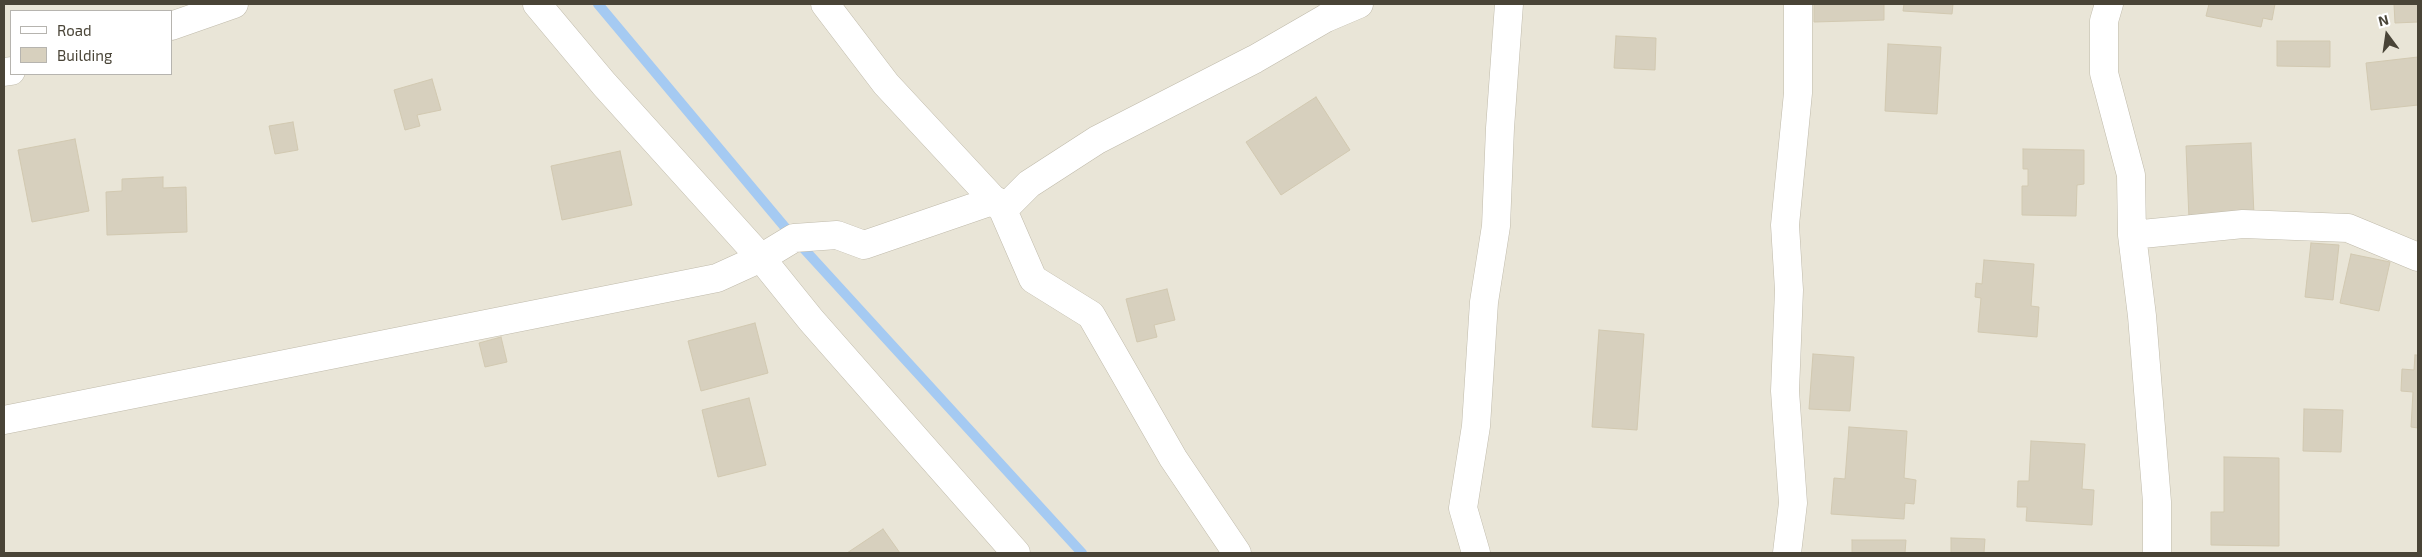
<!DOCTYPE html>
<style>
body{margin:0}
#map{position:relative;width:2422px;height:557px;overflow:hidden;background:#f5f2e9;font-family:"Exo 2",sans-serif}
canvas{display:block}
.frame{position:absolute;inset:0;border:5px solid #494437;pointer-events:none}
.legend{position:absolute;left:10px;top:10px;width:162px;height:65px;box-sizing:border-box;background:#fff;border:1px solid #b6b4af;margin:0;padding:6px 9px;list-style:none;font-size:15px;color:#494437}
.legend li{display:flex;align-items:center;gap:10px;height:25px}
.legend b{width:25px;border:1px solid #b6b4af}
.north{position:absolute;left:2362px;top:10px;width:50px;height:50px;-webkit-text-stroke:4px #fff;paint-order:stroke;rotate:346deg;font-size:14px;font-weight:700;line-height:20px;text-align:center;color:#494437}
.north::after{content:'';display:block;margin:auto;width:18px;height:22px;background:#494437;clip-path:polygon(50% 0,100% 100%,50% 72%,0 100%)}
</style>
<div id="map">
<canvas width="2422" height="557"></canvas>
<div class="frame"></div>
<ul class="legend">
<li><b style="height:6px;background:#fff"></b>Road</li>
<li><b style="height:14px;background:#d7d0be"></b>Building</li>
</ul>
<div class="north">N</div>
</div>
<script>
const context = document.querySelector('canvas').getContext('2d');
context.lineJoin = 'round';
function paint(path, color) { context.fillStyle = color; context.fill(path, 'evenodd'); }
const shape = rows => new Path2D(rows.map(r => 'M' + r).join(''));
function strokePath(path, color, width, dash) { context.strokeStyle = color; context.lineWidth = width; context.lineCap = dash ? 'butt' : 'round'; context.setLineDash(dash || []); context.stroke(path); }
const residential = shape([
 [4,4,2418,4,2418,553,4,553],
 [11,11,171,11,171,74,11,74]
]);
const stream = shape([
 [598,4,794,238,1082,553]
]);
const building = shape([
 [1814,4,1884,4,1884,20,1814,22,1814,4],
 [1904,4,1953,4,1952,14,1903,11,1904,4],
 [2209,4,2275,4,2272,20,2263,18,2261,27,2206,16,2209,4],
 [2394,4,2418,4,2418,22,2395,23,2394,4],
 [1616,36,1656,38,1655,70,1614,68,1616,36],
 [2277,41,2330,41,2330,67,2277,66,2277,41],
 [1888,44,1941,47,1937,114,1885,111,1888,44],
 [2418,57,2418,105,2371,110,2366,63,2418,57],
 [432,79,441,110,417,115,420,126,405,130,394,90,432,79],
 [1316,97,1350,150,1281,195,1246,142,1316,97],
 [293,122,298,150,275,154,269,126,293,122],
 [75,139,89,211,32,222,18,150,75,139],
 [2251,143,2254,216,2189,219,2186,146,2251,143],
 [2023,149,2084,150,2084,184,2077,185,2076,216,2022,215,2022,186,2028,186,2028,169,2023,169,2023,149],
 [620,151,632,205,562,220,551,166,620,151],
 [163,177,163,188,186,187,187,232,107,235,106,192,122,191,122,179,163,177],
 [2311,243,2339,245,2333,300,2305,297,2311,243],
 [2351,254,2390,262,2379,311,2340,303,2351,254],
 [1984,260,2034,264,2031,306,2039,307,2037,337,1978,332,1981,298,1975,297,1976,283,1982,284,1984,260],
 [1167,289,1175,320,1154,325,1157,337,1137,342,1126,299,1167,289],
 [755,323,768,373,701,391,688,341,755,323],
 [1599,330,1644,334,1637,430,1592,427,1599,330],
 [501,337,507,362,485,367,479,343,501,337],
 [1813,354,1854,357,1850,411,1809,409,1813,354],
 [2415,355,2418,355,2418,428,2411,427,2413,392,2401,391,2402,369,2414,370,2415,355],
 [749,398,766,465,718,477,702,410,749,398],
 [2304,409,2343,410,2341,452,2303,451,2304,409],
 [1849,427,1907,431,1904,478,1916,480,1914,504,1905,503,1904,519,1831,514,1834,478,1845,479,1849,427],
 [2031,441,2085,444,2082,489,2094,490,2092,525,2026,521,2027,507,2017,507,2018,481,2029,481,2031,441],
 [2224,457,2279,458,2279,546,2211,545,2211,512,2224,512,2224,457],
 [883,529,900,553,847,553,883,529],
 [1951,538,1985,539,1984,553,1951,553,1951,538],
 [1852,540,1906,540,1905,553,1852,553,1852,540]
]);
const minor = shape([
 [537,4,604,84,761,258,794,238,837,235,864,245,995,200],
 [825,4,886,84,1003,210,1033,279,1091,315,1173,458,1237,553],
 [2109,4,2104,21,2104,73,2131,175,2132,235,2142,316,2157,502,2157,553],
 [171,26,234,4],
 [4,72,11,71],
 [1003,210,1029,184,1097,140,1255,59,1326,18,1359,4],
 [2132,235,2243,224,2348,228,2418,257],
 [4,420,717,278,761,258,811,320,1016,553],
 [1476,553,1463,508,1476,426,1484,302,1496,226,1500,128,1509,4],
 [1787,553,1793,503,1785,391,1789,290,1785,225,1798,93,1798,4]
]);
paint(residential, '#e9e5d7');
strokePath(stream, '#a5caf2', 10);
paint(building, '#d7d0be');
strokePath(building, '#d2c9b1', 1);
strokePath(minor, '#c0bbab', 29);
strokePath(minor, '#fff', 28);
</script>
